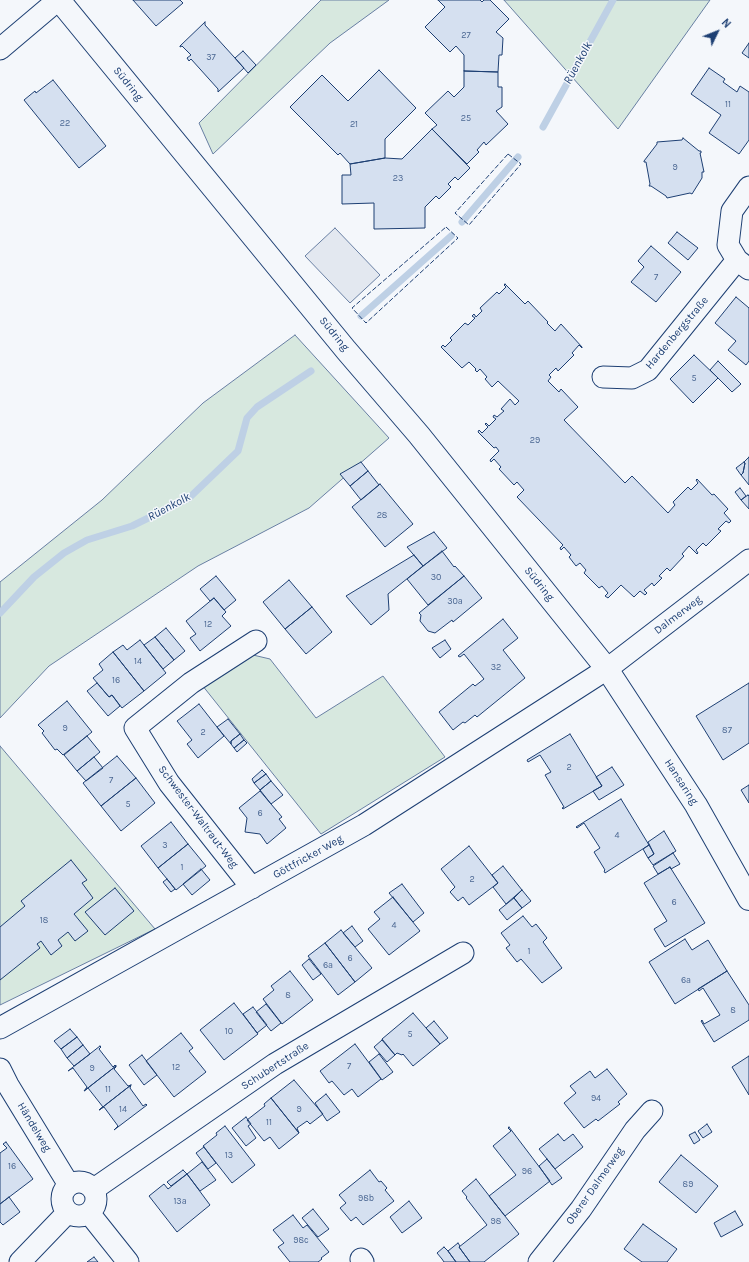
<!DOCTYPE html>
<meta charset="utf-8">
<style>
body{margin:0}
#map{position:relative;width:749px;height:1262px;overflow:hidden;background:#f4f7fb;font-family:Karla,sans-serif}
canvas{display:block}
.north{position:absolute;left:697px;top:12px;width:40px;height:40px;-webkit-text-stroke:3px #f4f7fb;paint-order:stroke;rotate:47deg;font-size:11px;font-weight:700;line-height:16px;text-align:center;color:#1d3f73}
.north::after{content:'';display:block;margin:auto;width:14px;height:18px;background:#1d3f73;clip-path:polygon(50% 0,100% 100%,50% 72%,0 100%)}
</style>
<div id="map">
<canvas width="749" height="1262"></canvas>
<div class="north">N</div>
</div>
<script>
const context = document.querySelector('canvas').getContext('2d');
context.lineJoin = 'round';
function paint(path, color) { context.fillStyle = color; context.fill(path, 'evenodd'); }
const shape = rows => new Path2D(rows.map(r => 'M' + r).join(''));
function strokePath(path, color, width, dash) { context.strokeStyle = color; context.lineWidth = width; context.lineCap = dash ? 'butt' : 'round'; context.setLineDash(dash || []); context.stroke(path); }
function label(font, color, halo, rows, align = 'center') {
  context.font = font + ' Karla,sans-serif'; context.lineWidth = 3; context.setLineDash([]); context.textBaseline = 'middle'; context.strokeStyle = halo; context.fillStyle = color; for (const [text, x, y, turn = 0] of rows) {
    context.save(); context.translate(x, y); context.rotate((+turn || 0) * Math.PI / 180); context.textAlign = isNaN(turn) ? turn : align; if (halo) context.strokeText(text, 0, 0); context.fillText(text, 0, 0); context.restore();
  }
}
const green = shape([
 [321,0,389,0,330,43,213,154,199,123,321,0],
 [504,0,710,0,618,129,504,0],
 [295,335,389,438,309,508,198,566,49,666,0,718,0,582,102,500,203,403,295,335],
 [253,655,270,659,316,718,383,676,445,757,321,834,202,685,253,655],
 [0,746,155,929,0,1005,0,746]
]);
const parking = shape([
 [335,228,380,275,350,303,305,256,335,228]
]);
const stream = shape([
 [543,127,613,0],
 [462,222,518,157],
 [361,316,451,236],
 [0,613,34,577,64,553,87,540,132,526,189,498,238,451,247,418,257,407,311,371]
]);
const building = shape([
 [133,0,180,0,183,3,156,26,133,0],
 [438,0,480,0,482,2,484,0,490,0,509,19,496,32,503,38,502,55,499,55,498,72,464,71,464,55,456,46,450,52,425,27,445,7,438,0],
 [205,22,205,25,244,68,218,92,218,89,191,59,189,61,187,58,191,55,182,46,180,47,180,46,205,22],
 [749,43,749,58,742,53,749,43],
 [243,51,256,65,248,73,235,58,243,51],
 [709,68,725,79,723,82,737,92,740,86,749,92,749,140,739,154,709,133,721,115,691,94,709,68],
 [379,70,416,108,385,139,385,158,350,164,340,153,338,155,290,107,322,75,348,101,379,70],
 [464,71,498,72,498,87,502,87,502,107,496,111,508,124,486,145,484,142,477,150,479,152,467,164,432,129,437,125,425,113,448,91,454,97,464,87,464,71],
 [53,80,106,146,79,168,24,100,35,91,36,93,53,80],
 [432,129,470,168,458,180,455,177,448,184,451,187,439,199,436,196,425,207,425,228,374,229,374,203,342,204,342,175,351,175,350,164,385,158,402,159,432,129],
 [683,138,699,151,701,151,701,153,700,153,704,172,702,172,702,178,692,194,690,193,667,198,666,196,651,186,649,186,650,184,646,162,644,162,644,161,657,144,657,142,682,140,683,138],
 [677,232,698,248,688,260,668,243,677,232],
 [651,246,681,272,656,302,631,282,644,267,638,261,651,246],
 [505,284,525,304,528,301,548,322,547,323,555,331,561,324,582,347,582,348,579,345,572,353,574,355,558,371,556,368,549,375,551,377,548,381,559,392,561,389,578,407,564,420,625,483,632,476,668,513,675,505,673,502,688,487,691,490,698,483,696,480,697,479,712,495,714,494,728,509,724,513,731,521,729,523,726,521,718,529,721,531,706,546,703,543,696,550,698,553,697,554,689,546,682,554,684,556,670,571,667,568,659,576,662,578,654,586,652,583,644,590,647,593,645,595,640,591,634,597,621,585,608,598,605,596,608,593,602,586,599,588,584,573,586,570,580,563,576,566,569,557,571,555,564,547,561,550,560,548,563,545,517,497,524,490,517,482,514,485,499,469,501,467,494,459,491,462,490,460,499,451,496,447,494,448,478,432,479,430,482,433,488,427,485,424,486,423,489,426,496,419,493,417,494,415,497,417,504,411,501,409,510,399,515,405,519,401,498,381,492,387,485,379,487,377,480,369,477,372,475,370,476,369,469,362,462,368,441,347,443,345,445,347,452,340,450,338,465,323,468,325,475,318,472,316,474,314,476,317,482,311,480,308,497,292,499,294,506,287,504,285,505,284],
 [736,297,749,308,749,361,746,365,728,350,736,341,715,323,736,297],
 [694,355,718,378,693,403,670,379,694,355],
 [718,361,741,384,732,392,710,370,718,361],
 [749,457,749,485,741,475,743,473,745,463,744,462,749,457],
 [361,462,368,471,350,486,340,474,361,462],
 [744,462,745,463,743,473,741,475,736,468,744,462],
 [368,471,379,485,361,500,350,486,368,471],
 [380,484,413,524,385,547,352,507,380,484],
 [740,488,746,496,741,500,735,492,740,488],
 [748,495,749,496,749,509,741,500,748,495],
 [434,532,447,548,423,566,407,547,434,532],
 [442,551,454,567,455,566,464,576,428,605,407,579,442,551],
 [414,555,423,566,388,594,389,610,371,625,346,596,414,555],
 [216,576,236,600,224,610,214,598,210,601,200,589,216,576],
 [464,576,482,598,453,622,452,620,435,633,428,631,420,621,421,615,419,613,464,576],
 [289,580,312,607,285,629,263,602,289,580],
 [214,598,226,612,222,616,231,626,200,651,190,638,196,634,186,621,214,598],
 [312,607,332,632,306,654,285,629,312,607],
 [503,619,518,638,503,650,525,678,477,717,475,715,465,723,463,722,453,730,439,712,473,684,475,686,484,679,464,654,460,657,458,656,503,619],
 [166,628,185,651,174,660,155,637,166,628],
 [155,637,174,660,163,669,144,645,155,637],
 [140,640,166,673,144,691,113,652,123,645,127,650,140,640],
 [445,640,451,649,440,658,432,648,445,640],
 [113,652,144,691,122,708,112,695,109,697,93,678,103,670,99,664,113,652],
 [97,683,109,697,112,695,120,706,108,716,87,691,97,683],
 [749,683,749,743,723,760,696,716,749,683],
 [67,701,92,732,63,755,57,749,55,750,42,733,44,731,38,725,67,701],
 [199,704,224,736,198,758,187,744,192,740,177,721,199,704],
 [228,719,240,734,231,741,231,744,217,727,228,719],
 [240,734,244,740,234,748,231,744,231,741,240,734],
 [570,734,602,786,563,809,562,808,564,807,545,775,551,772,540,755,528,762,527,760,570,734],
 [87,736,100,752,77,771,64,755,87,736],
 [244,740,247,743,237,752,234,748,244,740],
 [117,756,136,778,101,806,83,783,117,756],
 [94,757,103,768,86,781,77,771,94,757],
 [612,767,624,785,599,800,593,791,602,786,596,777,612,767],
 [262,770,266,774,254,783,252,779,262,770],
 [266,774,271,781,260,790,254,783,266,774],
 [136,778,155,803,121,831,101,806,136,778],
 [271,781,283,795,271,804,260,790,271,781],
 [749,785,749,803,741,790,749,785],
 [260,791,282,817,279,819,286,828,267,844,260,834,245,832,247,818,239,808,260,791],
 [621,799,649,845,605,873,604,871,605,870,594,852,600,848,584,823,577,828,576,827,621,799],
 [171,822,188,844,158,868,141,846,171,822],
 [664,831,676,851,653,865,648,858,654,854,648,842,664,831],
 [188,844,206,866,176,890,158,868,188,844],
 [649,845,654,854,648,858,643,849,649,845],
 [469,846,498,883,469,905,463,897,458,901,450,892,455,887,441,869,469,846],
 [673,853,680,864,671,869,670,867,658,874,653,866,673,853],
 [71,860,87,880,82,883,93,898,74,914,88,931,75,941,68,932,58,940,62,946,51,955,41,941,37,944,40,948,0,980,0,927,25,906,21,901,71,860],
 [503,866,522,890,506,904,493,887,498,883,492,875,503,866],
 [670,867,705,923,665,947,654,929,667,921,644,883,670,867],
 [201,869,210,880,192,895,183,884,201,869],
 [167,879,175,889,171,892,163,882,167,879],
 [402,884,424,913,413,922,389,893,402,884],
 [115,888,134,911,105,935,85,912,115,888],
 [522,890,531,901,522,908,514,898,522,890],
 [393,897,420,931,389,955,368,929,380,919,374,912,393,897],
 [514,898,522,908,507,920,499,910,514,898],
 [523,916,532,927,536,924,547,938,543,942,562,968,542,983,521,959,517,962,506,948,510,945,501,933,523,916],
 [352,926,363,941,355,947,343,933,352,926],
 [341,930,372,968,355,982,325,943,341,930],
 [685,939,692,950,708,940,727,971,675,1004,649,962,685,939],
 [325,943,355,982,338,995,308,956,325,943],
 [309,959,321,974,313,980,302,965,309,959],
 [290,971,313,1000,282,1024,263,999,274,990,271,986,290,971],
 [727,971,749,1005,749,1020,714,1042,701,1021,702,1020,704,1024,720,1015,703,988,699,991,698,989,727,971],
 [234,1003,258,1034,224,1060,200,1030,234,1003],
 [266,1004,281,1023,271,1031,256,1012,266,1004],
 [253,1007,267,1025,257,1033,243,1014,253,1007],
 [413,1013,440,1044,413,1066,403,1054,402,1055,397,1053,395,1055,382,1039,413,1013],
 [434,1021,448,1038,440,1044,426,1028,434,1021],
 [70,1029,77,1037,61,1049,54,1041,70,1029],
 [181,1033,193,1048,189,1051,206,1072,174,1097,146,1061,181,1033],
 [77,1037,83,1045,67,1058,61,1049,77,1037],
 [382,1040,395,1055,387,1062,374,1047,382,1040],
 [355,1044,381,1079,358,1097,352,1089,344,1095,332,1081,329,1083,320,1071,355,1044],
 [83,1045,90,1054,74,1066,67,1058,83,1045],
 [100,1046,101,1047,99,1049,113,1067,115,1065,116,1066,84,1091,87,1087,73,1068,68,1071,100,1046],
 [379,1054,393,1072,382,1080,369,1062,379,1054],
 [142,1055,157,1075,144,1085,129,1065,142,1055],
 [749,1056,749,1095,732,1067,749,1056],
 [116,1066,116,1067,114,1069,128,1086,131,1085,99,1110,103,1107,88,1088,84,1091,116,1066],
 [607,1069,627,1094,618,1102,620,1104,598,1121,596,1119,584,1128,564,1103,576,1093,570,1086,590,1071,595,1078,607,1069],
 [294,1080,323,1114,310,1124,307,1121,297,1128,299,1133,271,1098,294,1080],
 [131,1085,130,1088,143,1106,146,1104,147,1105,114,1130,118,1126,104,1107,99,1110,131,1085],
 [326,1094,340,1112,327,1121,315,1103,326,1094],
 [271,1098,299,1133,279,1149,270,1137,264,1141,247,1120,265,1106,264,1104,271,1098],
 [246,1117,251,1124,248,1126,256,1138,246,1146,232,1128,246,1117],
 [707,1124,712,1132,703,1138,698,1131,707,1124],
 [225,1126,255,1165,232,1183,203,1146,217,1135,216,1133,225,1126],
 [509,1127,550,1181,505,1216,489,1196,516,1175,493,1146,511,1131,508,1128,509,1127],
 [695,1132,700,1140,694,1144,689,1135,695,1132],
 [558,1134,564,1141,573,1134,583,1147,555,1169,539,1149,558,1134],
 [6,1142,33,1179,0,1204,0,1153,7,1148,3,1144,6,1142],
 [204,1147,216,1163,208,1169,196,1153,204,1147],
 [681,1155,718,1186,696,1213,659,1182,681,1155],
 [547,1159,562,1178,552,1185,539,1166,547,1159],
 [202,1162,216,1180,200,1191,187,1174,202,1162],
 [183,1170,187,1174,171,1186,167,1182,183,1170],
 [370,1170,379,1182,381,1181,387,1188,385,1190,394,1201,363,1225,356,1217,351,1221,340,1208,346,1203,339,1195,370,1170],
 [187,1174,210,1205,177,1232,149,1196,164,1184,168,1189,187,1174],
 [476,1179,519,1234,484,1262,470,1262,459,1247,487,1225,466,1198,467,1197,462,1191,476,1179],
 [9,1197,20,1212,3,1225,0,1222,0,1204,9,1197],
 [409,1201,422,1218,402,1233,390,1217,409,1201],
 [313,1209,329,1229,318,1237,302,1218,313,1209],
 [735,1211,743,1225,721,1237,714,1223,735,1211],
 [293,1215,303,1228,307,1225,329,1252,321,1258,322,1259,318,1262,290,1262,278,1247,284,1243,273,1230,293,1215],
 [643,1224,677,1249,667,1262,642,1262,624,1249,643,1224],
 [458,1243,460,1246,459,1247,470,1262,456,1262,448,1251,458,1243],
 [444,1247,448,1251,456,1262,444,1262,442,1259,437,1253,444,1247],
 [94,1257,98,1262,87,1262,94,1257]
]);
const street = shape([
 [0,49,58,0],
 [749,187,732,211,728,245,737,260,749,269],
 [603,377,632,378,648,370,737,260],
 [252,888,169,783,135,728,191,683,256,641],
 [0,1028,364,825,607,669,749,560],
 [0,1069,8,1085,69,1185],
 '62 1199a17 17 0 1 1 34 0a17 17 0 1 1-34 0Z',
 [94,1189,275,1064,463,953],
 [89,1213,128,1262],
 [361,1259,363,1262],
 [20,1262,68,1212],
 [539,1262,581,1209,635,1130,652,1111]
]);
const secondary = shape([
 [59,0,346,350,419,435,607,669,696,805,749,899]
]);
const fence = shape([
 [508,154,521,164,469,225,455,213,508,154],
 [446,227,458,238,366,323,352,308,446,227]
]);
const numberNames = [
 ["27",466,35],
 ["37",211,57],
 ["11",728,104],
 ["25",466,118],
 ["22",65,123],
 ["21",354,124],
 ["9",675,167],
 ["23",398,178],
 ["7",656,277],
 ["5",694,378],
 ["29",535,440],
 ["28",382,515],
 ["30",436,577],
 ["30a",455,601],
 ["12",208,624],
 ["14",138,661],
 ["32",496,667],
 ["16",116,680],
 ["9",65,728],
 ["87",727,730],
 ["2",203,732],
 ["2",569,767],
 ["7",111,780],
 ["5",128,804],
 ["6",260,813],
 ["4",617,835],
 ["3",165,845],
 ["1",182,867],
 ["2",472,879],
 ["6",674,902],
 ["18",44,920],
 ["4",394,925],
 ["1",529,951],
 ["6",350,958],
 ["6a",328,965],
 ["6a",686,980],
 ["8",288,995],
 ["8",733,1010],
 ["10",229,1031],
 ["5",410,1034],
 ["7",349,1066],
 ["12",176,1067],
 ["9",92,1068],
 ["11",108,1089],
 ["94",596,1098],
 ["14",123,1109],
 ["9",299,1109],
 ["11",269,1122],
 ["13",229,1155],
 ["16",12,1166],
 ["96",527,1171],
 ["89",688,1184],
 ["98b",366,1198],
 ["13a",180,1201],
 ["98",496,1221],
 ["98c",301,1240]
];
const streetNames = [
 ["Südring",128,84,51],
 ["Hardenbergstraße",677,333,-50],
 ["Südring",334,334,51],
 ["Südring",539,584,51],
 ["Dalmerweg",678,615,-37],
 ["Hansaring",681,782,57],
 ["Schwester-Waltraut-Weg",198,817,53],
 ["Göttfricker Weg",308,857,-29],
 ["Schubertstraße",275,1066,-33],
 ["Händelweg",34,1127,59],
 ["Oberer Dalmerweg",595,1186,-55]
];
const waterNames = [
 ["Rüenkolk",578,63,-61],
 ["Rüenkolk",169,507,-28]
];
paint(green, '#d7e8df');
strokePath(green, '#687fa3', 1);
paint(parking, '#e3e8f0');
strokePath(parking, '#687fa3', 1);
strokePath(stream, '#bed0e5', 7);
paint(building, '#d5e0f0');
strokePath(building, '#1d3f73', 1);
strokePath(street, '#1d3f73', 23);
strokePath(secondary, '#1d3f73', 24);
strokePath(street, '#f4f7fb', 21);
strokePath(secondary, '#f4f7fb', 22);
strokePath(fence, '#1d3f73', 1, [5, 2]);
label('9px', '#4b6792', null, numberNames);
label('11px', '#1d3f73', '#f4f7fb', streetNames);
label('italic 12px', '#1d3f73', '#f4f7fb', waterNames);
</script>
